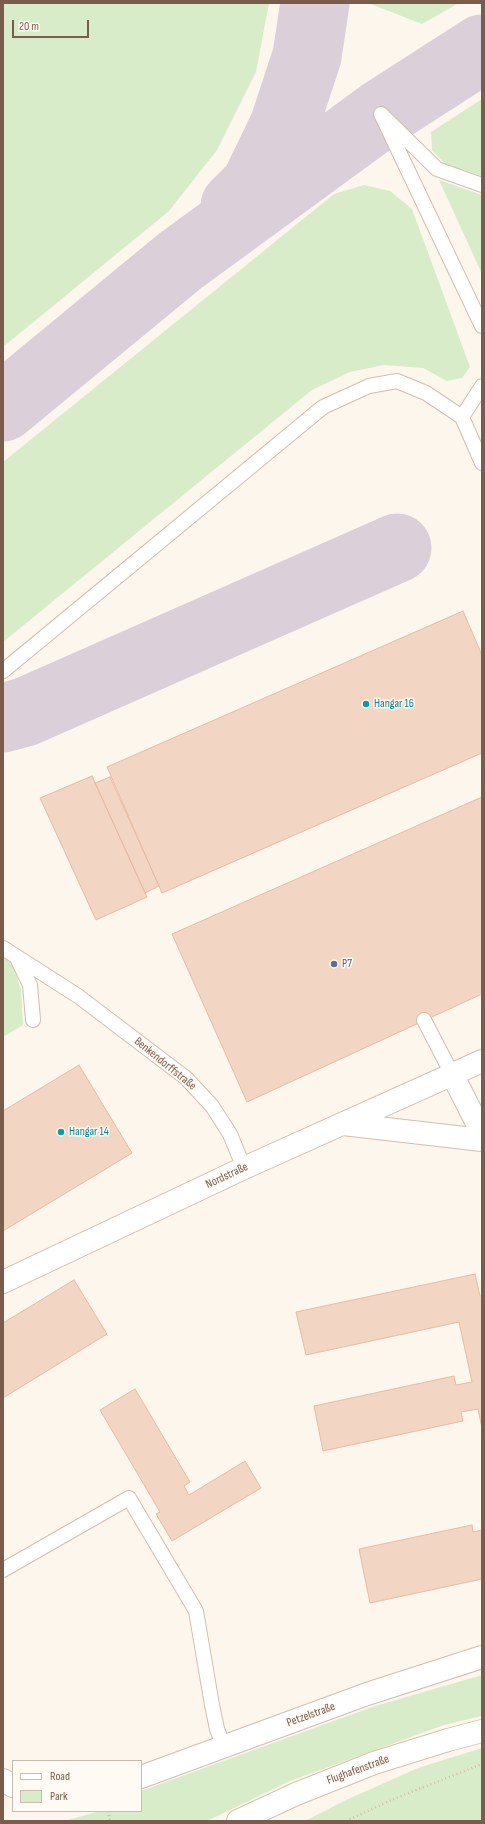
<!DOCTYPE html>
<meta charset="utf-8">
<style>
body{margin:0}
#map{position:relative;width:485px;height:1824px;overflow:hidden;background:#fdf6ec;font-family:"Sofia Sans Condensed",sans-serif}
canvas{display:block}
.frame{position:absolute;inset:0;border:4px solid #7a5c4d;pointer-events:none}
.legend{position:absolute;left:12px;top:1760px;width:130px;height:52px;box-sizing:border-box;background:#fffaf3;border:1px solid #cabbb1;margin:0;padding:5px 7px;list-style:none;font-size:12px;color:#7a5c4d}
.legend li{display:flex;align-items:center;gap:8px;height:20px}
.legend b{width:20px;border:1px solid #cabbb1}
.scale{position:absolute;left:12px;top:20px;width:77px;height:18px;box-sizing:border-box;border:2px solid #7a5c4d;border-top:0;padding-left:5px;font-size:12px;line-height:14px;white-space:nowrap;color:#7a5c4d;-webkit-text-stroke:3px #fffaf3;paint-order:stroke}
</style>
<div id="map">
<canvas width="485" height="1824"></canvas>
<div class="frame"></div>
<ul class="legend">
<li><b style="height:5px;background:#fff"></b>Road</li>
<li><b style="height:11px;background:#d8ecc9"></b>Park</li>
</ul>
<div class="scale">20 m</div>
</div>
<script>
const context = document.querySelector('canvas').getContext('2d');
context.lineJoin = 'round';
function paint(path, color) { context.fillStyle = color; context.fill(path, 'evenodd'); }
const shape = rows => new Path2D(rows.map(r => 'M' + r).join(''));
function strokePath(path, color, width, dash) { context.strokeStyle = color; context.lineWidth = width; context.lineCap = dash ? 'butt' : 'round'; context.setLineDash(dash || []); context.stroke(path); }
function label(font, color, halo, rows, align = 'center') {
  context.font = font + ' "Sofia Sans Condensed",sans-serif'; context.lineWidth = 3; context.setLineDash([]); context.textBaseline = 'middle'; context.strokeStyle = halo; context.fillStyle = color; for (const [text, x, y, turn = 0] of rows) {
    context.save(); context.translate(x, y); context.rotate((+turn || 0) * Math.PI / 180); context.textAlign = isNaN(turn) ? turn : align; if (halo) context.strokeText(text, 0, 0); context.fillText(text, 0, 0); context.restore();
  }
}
const green = shape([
 [3,3,269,3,256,72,217,150,169,211,3,347],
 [368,3,459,3,422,24],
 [482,99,482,176,445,164,432,150,431,132],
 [439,180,482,195,482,274],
 [364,185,390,191,412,209,470,367,462,378,447,381,423,368,384,365,350,372,312,390,3,642,3,462,334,194],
 [3,956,12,962,21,990,23,1025,3,1037],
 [482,1675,482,1716,444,1725,290,1781,207,1821,33,1821,68,1820,100,1811,141,1811,141,1791,372,1707],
 [482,1748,482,1821,305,1821,346,1800,418,1768]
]);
const taxiway = shape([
 [235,206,255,186,284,126,307,56,315,3],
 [3,407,180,261,381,114,482,49],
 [3,718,25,712,397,548]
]);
const building = shape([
 [463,611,482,655,482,753,162,893,107,767,463,611],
 [92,776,147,897,96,920,40,798,92,776],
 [110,777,159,886,145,893,95,783,110,777],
 [482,797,482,994,247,1102,172,934,482,797],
 [79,1065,132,1153,3,1231,3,1111,79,1065],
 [475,1274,480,1296,482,1296,482,1428,478,1409,461,1412,463,1421,323,1451,314,1406,454,1376,456,1385,472,1382,459,1322,306,1355,296,1312,475,1274],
 [74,1280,107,1334,3,1398,3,1323,74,1280],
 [135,1389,190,1482,184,1486,189,1495,245,1461,261,1488,172,1541,156,1514,160,1512,100,1410,135,1389],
 [472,1525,473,1532,482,1530,482,1579,370,1603,359,1549,472,1525]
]);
const path = shape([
 [108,1811,110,1821],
 [346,1821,396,1798,482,1764]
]);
const lane = shape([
 [482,185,437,169,381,114,482,326],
 [462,417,482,463],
 [3,671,323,407,369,386,397,381,426,393,462,417,482,386],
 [3,948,78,996,186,1078,212,1106,230,1134,244,1168],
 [16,956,30,985,33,1020],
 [424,1020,452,1074],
 [3,1570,129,1498,196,1611,212,1705,217,1729,224,1747]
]);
const street = shape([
 [452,1074,482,1133],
 [343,1124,482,1140],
 [3,1282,244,1168,482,1061],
 [141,1777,367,1694,482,1657],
 [3,1780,13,1786]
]);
const secondary = shape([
 [238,1821,296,1794,374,1763,448,1740,482,1731]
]);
const markers = [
 [366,704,4,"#0f9aa8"],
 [334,964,4,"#5c6f8a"],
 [61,1132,4,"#0f9aa8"]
];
const cultureNames = [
 ["Hangar 16",374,704],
 ["Hangar 14",69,1132]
];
const serviceNames = [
 ["P7",342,964]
];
const streetNames = [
 ["Benkendorffstraße",165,1064,39],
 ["Nordstraße",227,1176,-25],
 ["Petzelstraße",311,1715,-20],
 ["Flughafenstraße",358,1770,-20]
];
paint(green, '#d8ecc9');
strokePath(taxiway, '#dbcfda', 69);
paint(building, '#f3d5c3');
strokePath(building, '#e6bba3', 1);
strokePath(lane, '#d1beb0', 16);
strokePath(street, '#d1beb0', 24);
strokePath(secondary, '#d6c0b0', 24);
strokePath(path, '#d9b8a5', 2.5, [1, 3]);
strokePath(lane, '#fff', 14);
strokePath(street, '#fff', 22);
strokePath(secondary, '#fff', 22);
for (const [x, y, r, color] of markers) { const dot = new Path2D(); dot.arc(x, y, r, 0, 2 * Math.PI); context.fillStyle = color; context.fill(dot); strokePath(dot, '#fffaf3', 1.5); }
label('12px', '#0d838f', '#fffaf3', cultureNames, 'left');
label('12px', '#4e5e75', '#fffaf3', serviceNames, 'left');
label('12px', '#7a5c4d', '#fffaf3', streetNames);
</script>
